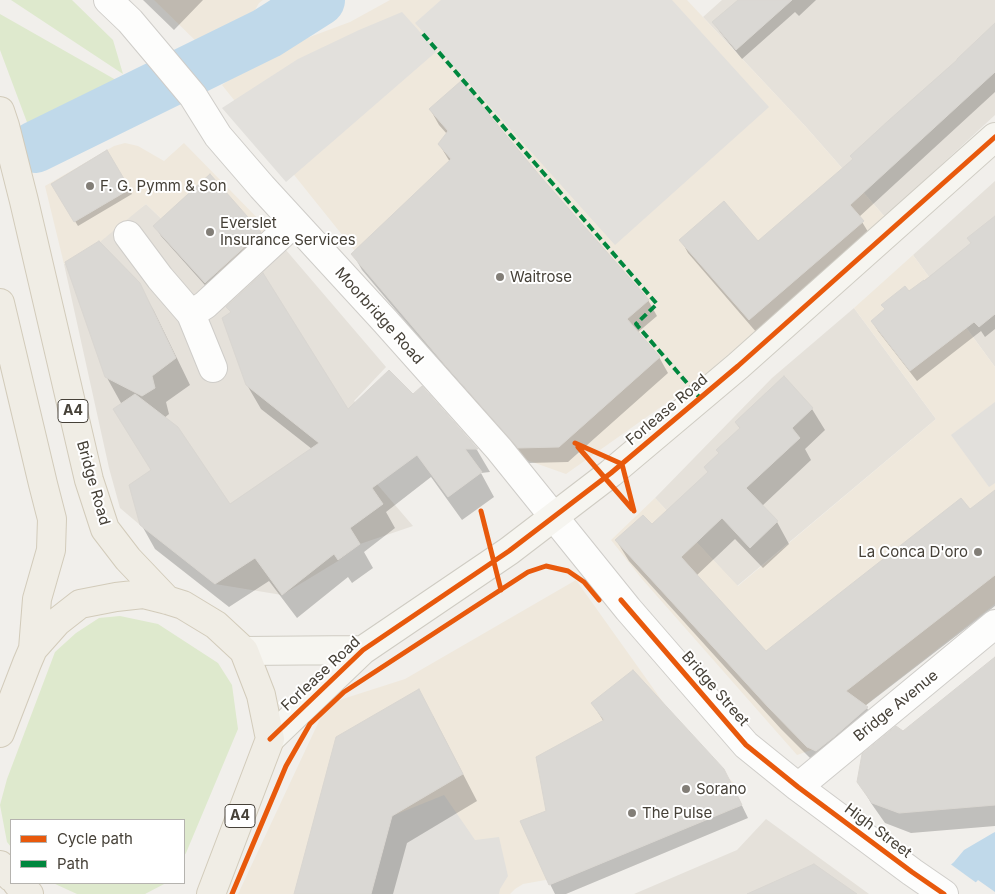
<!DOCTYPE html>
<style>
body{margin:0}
#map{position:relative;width:995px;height:894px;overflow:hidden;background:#f1efeb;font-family:Inter,sans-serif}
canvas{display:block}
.legend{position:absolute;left:10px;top:819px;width:175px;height:65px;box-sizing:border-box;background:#fff;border:1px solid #b5b3af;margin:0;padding:6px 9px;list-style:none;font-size:15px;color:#464138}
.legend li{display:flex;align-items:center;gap:10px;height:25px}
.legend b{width:25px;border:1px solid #b5b3af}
</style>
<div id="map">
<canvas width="995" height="894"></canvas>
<ul class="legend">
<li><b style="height:6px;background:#e8590c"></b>Cycle path</li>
<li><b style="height:6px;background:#00873e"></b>Path</li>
</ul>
</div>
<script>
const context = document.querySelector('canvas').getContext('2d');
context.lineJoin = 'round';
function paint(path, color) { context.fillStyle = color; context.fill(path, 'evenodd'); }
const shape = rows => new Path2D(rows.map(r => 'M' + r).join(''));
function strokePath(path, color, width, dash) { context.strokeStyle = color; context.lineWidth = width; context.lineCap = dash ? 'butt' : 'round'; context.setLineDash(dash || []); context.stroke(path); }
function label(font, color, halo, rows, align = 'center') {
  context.font = font + ' Inter,sans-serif'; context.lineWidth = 4; context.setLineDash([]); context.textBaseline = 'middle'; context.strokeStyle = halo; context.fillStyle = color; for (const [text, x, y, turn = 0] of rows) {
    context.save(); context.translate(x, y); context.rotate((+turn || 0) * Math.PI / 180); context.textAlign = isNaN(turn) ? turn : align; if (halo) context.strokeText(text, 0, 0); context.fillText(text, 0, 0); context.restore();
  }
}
const residential = shape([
 [722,0,995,0,995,115,885,217,806,127,703,17],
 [995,181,995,367,913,255],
 [146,204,220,275,268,229,386,367,354,401,415,456,377,484,413,526,360,544,338,561,282,595,215,584,140,525,120,508,109,468,64,264],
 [854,308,936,419,737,586,655,498,772,378],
 [766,819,869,894,634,894,737,850]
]);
const commercial = shape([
 [154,0,263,0,259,3,247,24,206,51],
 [390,0,687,0,806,127,885,217,867,234,699,380,566,474,521,458,222,85,264,54,350,22],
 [125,143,138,146,164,161,184,143,268,229,220,275,146,204,100,242,64,264,45,186,114,146],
 [913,255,995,367,995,604,872,700,814,749,797,755,642,579,611,540,655,498,738,586,936,419,854,308],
 [576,580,690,740,738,787,736,808,568,876,523,884,515,889,510,894,238,894,327,704,405,679]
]);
const green = shape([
 [11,0,72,0,113,40,123,74],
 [0,14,123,84,135,96,37,149,0,50],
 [120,616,158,624,218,663,232,685,238,729,186,853,184,856,184,820,11,820,11,847,7,842,0,805,7,779,55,652,76,633,99,618],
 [53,883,166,883,145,894,77,894]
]);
const parking = shape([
 [441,0,672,0,769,107,615,245,415,23],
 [402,12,437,51,286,182,222,108,298,59,359,30],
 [995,402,995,483,989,487,951,435],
 [444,795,475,840,499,837,508,876,500,889,499,894,371,894,392,816]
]);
const water = shape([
 [995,832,995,892,978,880,965,894,917,894,954,862,964,850,993,833]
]);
const pier = shape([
 [949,863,978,884,968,894,914,894]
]);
const shadow = shape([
 [143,0,203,0,174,30],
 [739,0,816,0,799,16,795,12,742,59,720,32,714,22],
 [995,25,995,92,859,217,870,235,757,333,688,253,681,240,758,242,854,160],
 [430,109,539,177,648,300,657,316,637,333,659,357,668,373,568,462,528,463,456,382,362,270,353,254,450,162,439,144,447,134,439,125],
 [106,151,132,194,78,226,52,184],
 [995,217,995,329,985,337,981,331,917,381,878,331,872,321,972,244],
 [155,226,260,233,266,243,212,293,161,236],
 [139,284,154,311,190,385,166,402,169,414,164,418,229,505,312,449,261,409,247,385,232,313,228,307,348,411,413,396,422,388,477,450,490,472,481,473,494,497,462,520,431,477,386,512,395,528,364,552,373,568,352,583,348,577,297,618,269,581,229,607,155,549,141,524,152,471,123,404,121,403,106,376],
 [784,378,812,409,825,430,805,449,811,460,762,506,777,522,789,544,763,568,735,539,696,576,766,653,970,511,995,491,995,606,865,706,867,708,880,729,821,769,781,729,629,561,616,540,651,526,709,473,720,454,740,429,736,422],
 [995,664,995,826,911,833,885,823,871,803,859,782,903,733],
 [592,703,731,783,748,818,566,894,555,894,550,884,547,811,604,722],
 [433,716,477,801,407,843,393,894,295,894]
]);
const river = shape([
 [35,147,267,33,319,0]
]);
const building = shape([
 [738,0,792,0,736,50,712,22,738,0],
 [995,23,995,72,850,205,864,221,749,320,679,240,724,201,758,241,853,159,850,156,888,121,957,60,957,59,995,23],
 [461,81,540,176,649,300,627,319,660,357,559,447,518,448,446,366,351,254,451,159,438,144,448,131,429,109,461,81],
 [107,150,130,189,74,222,51,184,107,150],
 [210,174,261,232,205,283,153,226,210,174],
 [995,216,995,314,979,327,974,322,910,371,871,321,885,309,881,305,905,286,909,291,924,280,924,281,971,243,967,238,995,216],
 [99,241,140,283,176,358,152,376,155,388,142,396,105,377,65,262,99,241],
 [263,273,348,409,389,370,413,394,422,386,478,449,465,449,482,472,448,497,417,455,372,488,383,504,350,528,360,544,338,560,334,554,282,595,255,558,215,584,140,525,129,485,151,470,113,409,135,394,178,427,230,504,319,443,246,385,222,318,231,312,226,307,263,273],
 [784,376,813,408,792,428,800,438,746,488,778,521,750,548,722,518,681,557,766,651,961,498,970,509,995,490,995,575,846,691,868,707,835,736,816,751,807,747,768,707,615,540,643,515,652,524,708,472,704,467,719,453,716,450,740,428,735,422,784,376],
 [995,657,995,805,899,813,872,803,857,782,862,754,896,726,903,731,995,657],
 [633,670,724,769,742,805,549,885,520,821,546,811,536,757,604,720,591,703,633,670],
 [419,689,463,774,392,816,371,894,294,894,336,737,419,689],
 [814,864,857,894,747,894,814,864]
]);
const street = shape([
 [108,0,130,21,157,53,193,96,218,136,262,187,385,321,499,449,628,609,746,745,798,787,912,872,944,894],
 [128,235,160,278,191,314,213,368],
 [191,314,205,305,294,223],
 [798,787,995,624]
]);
const secondary = shape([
 [244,651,363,650],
 [270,739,363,650,509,551,611,473,738,366,995,137]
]);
const primary = shape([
 [0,111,5,126,24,201,89,480,105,529,128,559,167,600],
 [0,303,43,484,52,519,51,550,37,599,33,649],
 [0,733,27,663,33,649,57,622,80,604,116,597,143,594,167,600,183,605,216,625,244,651,261,695,270,739,211,894],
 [0,865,11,877],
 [17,883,24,891,29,894]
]);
const quiet = shape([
 [423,34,657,304,636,324,700,398]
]);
const cycleway = shape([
 [575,443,622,464,634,511],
 [578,447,632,509],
 [481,511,501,590],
 [621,600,746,745,798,787,912,872,944,894],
 [270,739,363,650,509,551,611,473,738,366,995,137],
 [232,894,286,766,310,724,344,692,528,572,546,566,568,571,584,582,599,600]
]);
const markers = [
 [90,186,5,"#827e77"],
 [210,232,5,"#827e77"],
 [500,277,5,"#827e77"],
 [978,552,5,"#827e77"],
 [686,789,5,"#827e77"],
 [632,813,5,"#827e77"]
];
const shields = [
 [73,411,30],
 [240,816,30]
];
const shieldNames = [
 ["A4",73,411],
 ["A4",240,816]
];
const poiNames = [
 ["F. G. Pymm & Son",100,186],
 ["Everslet",220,223],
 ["Insurance Services",220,240],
 ["Waitrose",510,277],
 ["La Conca D'oro",968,552,"right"],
 ["Sorano",696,789],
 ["The Pulse",642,813]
];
const streetNames = [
 ["Moorbridge Road",379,316,48],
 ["Forlease Road",667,410,-40],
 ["Bridge Road",93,483,74],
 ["Forlease Road",321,674,-43],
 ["Bridge Street",715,689,49],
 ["Bridge Avenue",896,706,-39],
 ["High Street",878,831,37]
];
paint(residential, '#e5e1da');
paint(commercial, '#efe8dc');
paint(green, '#dee9cd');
paint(parking, '#e2e0dc');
paint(water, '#c0d9ea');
paint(pier, '#f1efeb');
paint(shadow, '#0003');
strokePath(river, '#c0d9ea', 52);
paint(building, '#dad8d4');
strokePath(building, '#d9d6d1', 1);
strokePath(street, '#cfcdc9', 30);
strokePath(secondary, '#cfccc3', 30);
strokePath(primary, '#d2cbba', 30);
strokePath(street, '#fdfdfc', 28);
strokePath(secondary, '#f6f5f0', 28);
strokePath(primary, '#f0ede5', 28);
strokePath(quiet, '#00873e', 4, [8, 4]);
strokePath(cycleway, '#e8590c', 5);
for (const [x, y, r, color] of markers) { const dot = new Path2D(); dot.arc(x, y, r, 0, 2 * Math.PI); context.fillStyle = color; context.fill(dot); strokePath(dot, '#fff', 2); }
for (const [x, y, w] of shields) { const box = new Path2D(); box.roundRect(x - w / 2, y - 11.5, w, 23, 4); context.fillStyle = '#fff'; context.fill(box); strokePath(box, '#464138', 1); }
label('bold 14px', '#464138', null, shieldNames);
label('15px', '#464138', '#fff', poiNames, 'left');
label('15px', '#464138', '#fff', streetNames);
</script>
